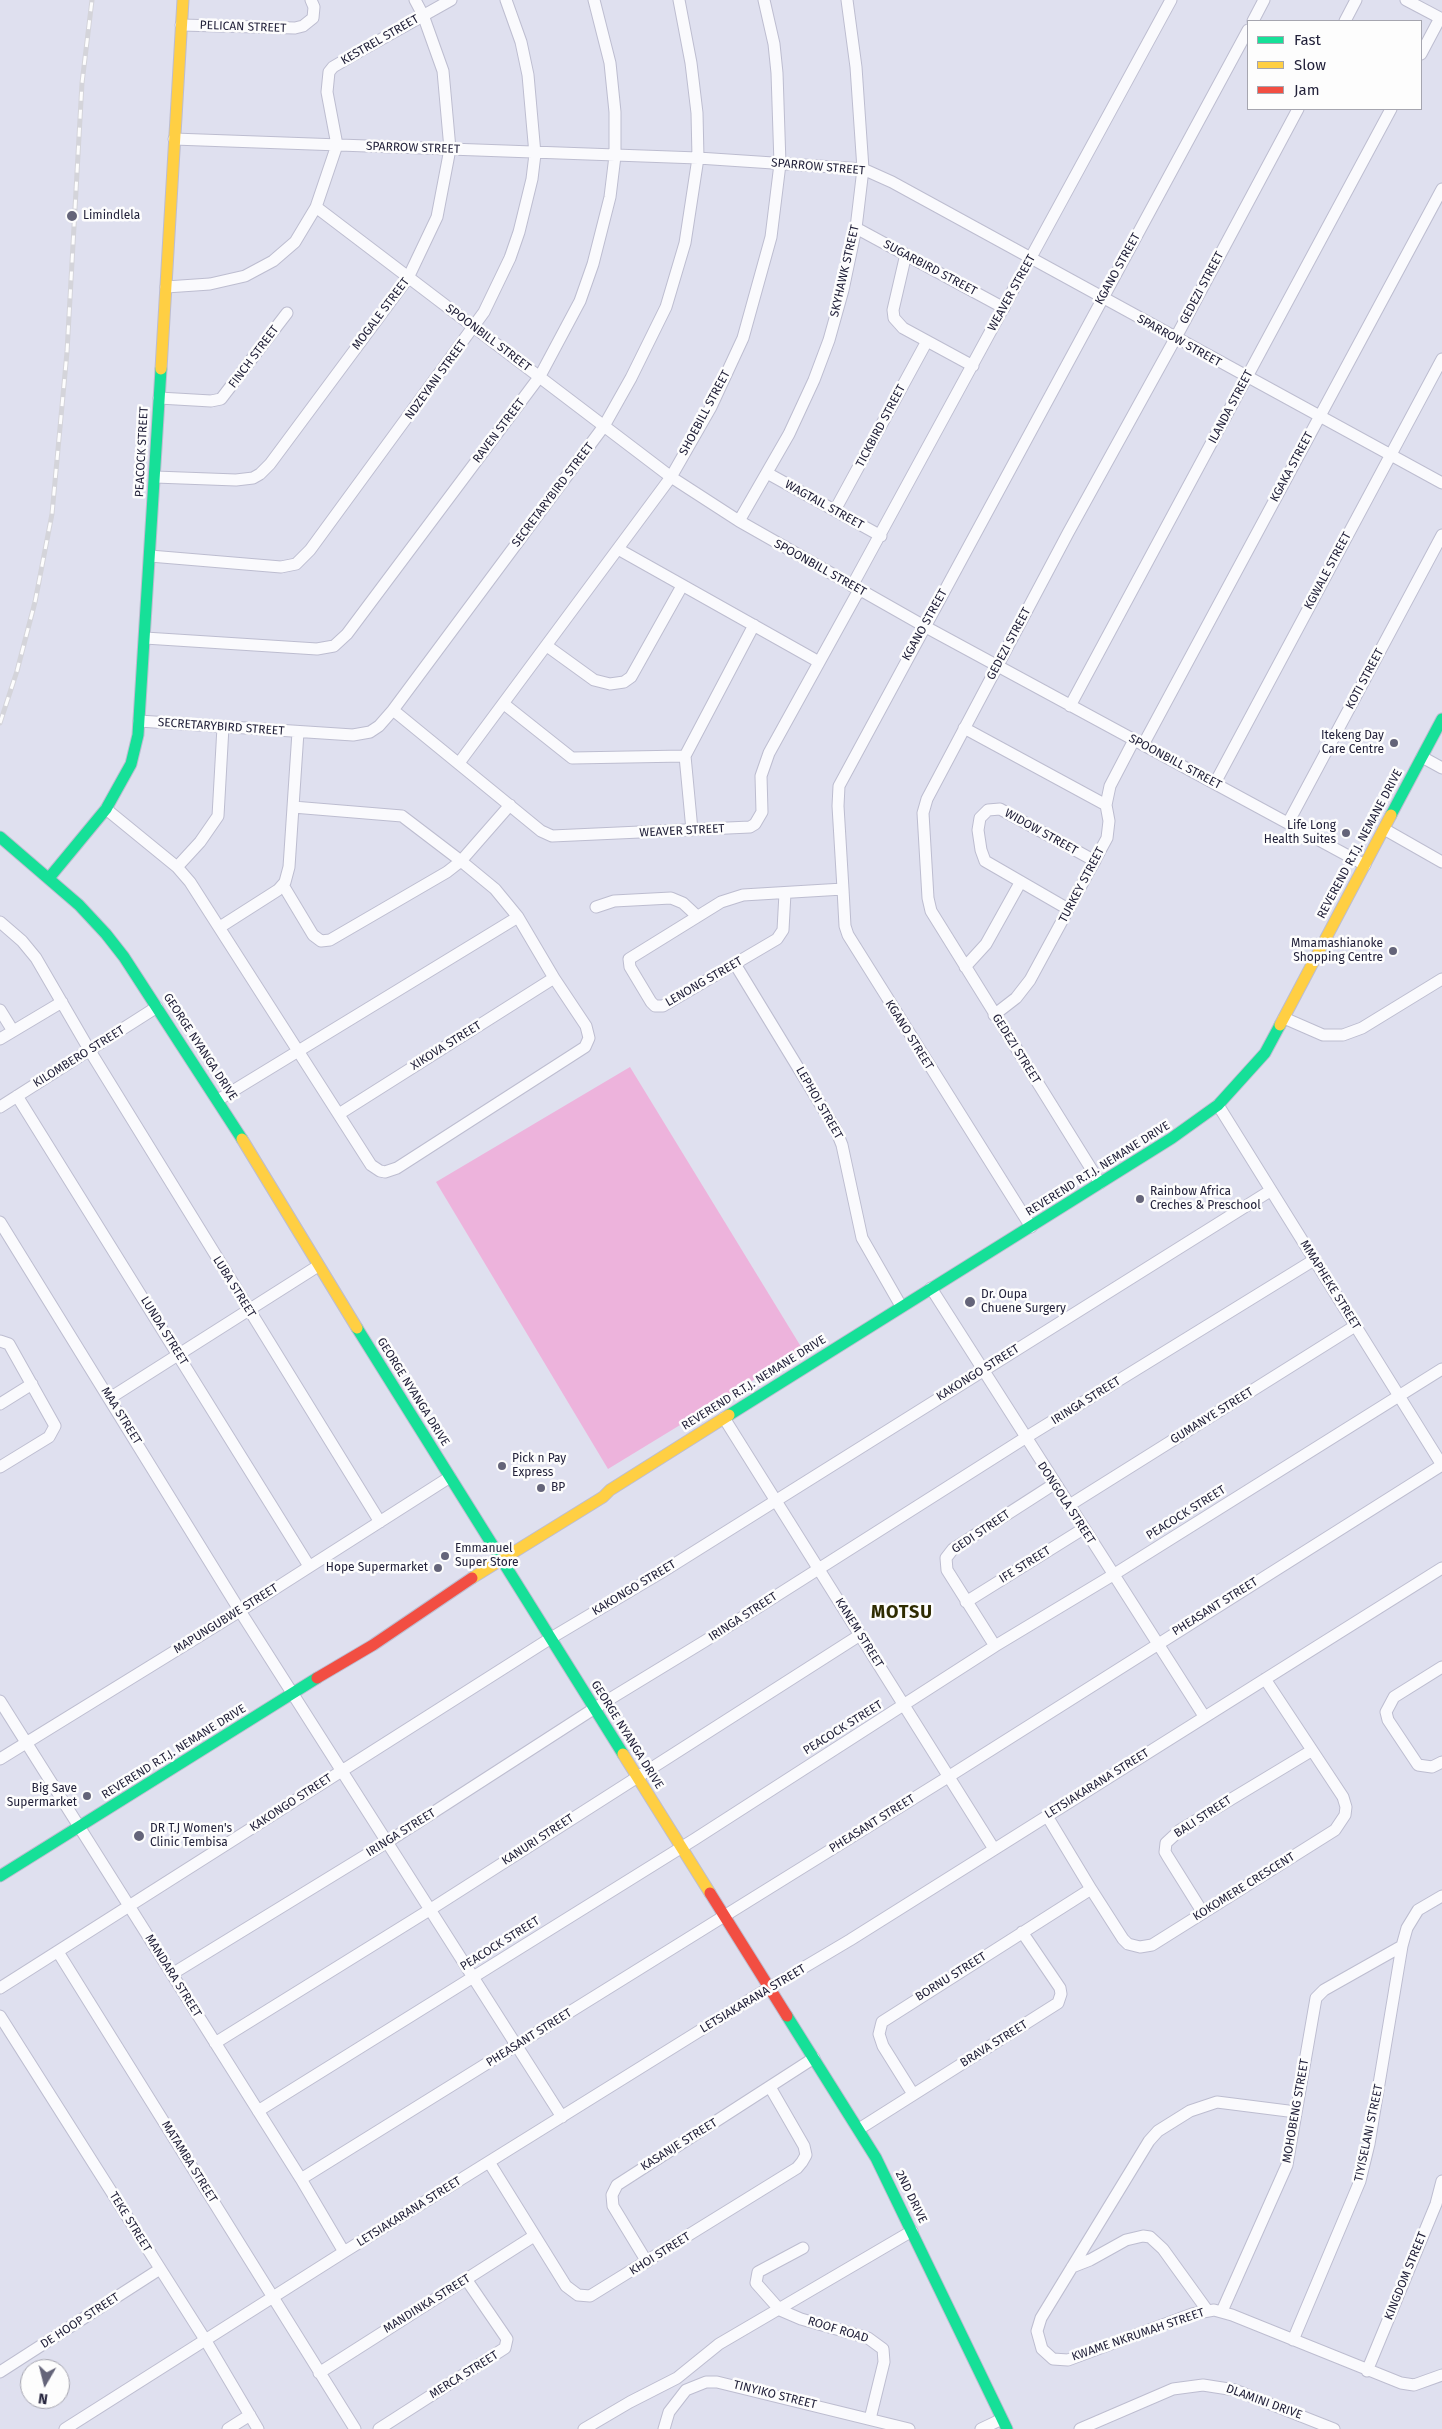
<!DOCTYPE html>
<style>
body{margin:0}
#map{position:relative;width:1442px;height:2429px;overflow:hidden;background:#dfe0ef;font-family:"Fira Sans",sans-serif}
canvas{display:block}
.legend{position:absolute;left:1247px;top:20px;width:175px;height:90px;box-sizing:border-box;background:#fdfdfd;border:1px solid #a5a5af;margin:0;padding:6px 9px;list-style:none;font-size:15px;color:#22213a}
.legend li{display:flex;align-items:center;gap:10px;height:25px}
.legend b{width:25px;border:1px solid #a5a5af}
.north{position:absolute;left:20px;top:2359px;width:50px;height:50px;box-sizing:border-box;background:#fdfdfd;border:1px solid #a5a5af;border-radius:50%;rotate:188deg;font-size:14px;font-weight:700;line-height:20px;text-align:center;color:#22213a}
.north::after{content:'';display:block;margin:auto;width:18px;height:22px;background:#646479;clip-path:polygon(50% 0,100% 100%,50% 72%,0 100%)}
</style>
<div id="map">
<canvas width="1442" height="2429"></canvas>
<ul class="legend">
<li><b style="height:6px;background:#16e098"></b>Fast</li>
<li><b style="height:6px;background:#ffcf43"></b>Slow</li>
<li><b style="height:6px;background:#f24e42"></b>Jam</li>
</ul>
<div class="north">N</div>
</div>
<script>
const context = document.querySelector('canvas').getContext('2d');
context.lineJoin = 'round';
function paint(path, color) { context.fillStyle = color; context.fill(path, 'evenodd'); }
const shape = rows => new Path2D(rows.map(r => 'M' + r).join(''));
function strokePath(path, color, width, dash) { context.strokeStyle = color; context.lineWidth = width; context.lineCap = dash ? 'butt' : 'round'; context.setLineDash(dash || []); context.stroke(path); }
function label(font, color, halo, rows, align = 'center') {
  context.font = font + ' "Fira Sans",sans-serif'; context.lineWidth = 5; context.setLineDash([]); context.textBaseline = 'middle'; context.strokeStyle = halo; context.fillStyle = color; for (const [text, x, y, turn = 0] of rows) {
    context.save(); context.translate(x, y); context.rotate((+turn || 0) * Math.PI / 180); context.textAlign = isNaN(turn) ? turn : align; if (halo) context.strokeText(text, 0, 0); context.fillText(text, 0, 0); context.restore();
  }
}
const green = shape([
 [630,1067,803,1350,608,1469,436,1182]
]);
const street = shape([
 [1406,0,1442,19],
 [1253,21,1264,0],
 [1345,21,1356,0],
 [181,25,295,28,303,26,313,18,314,7,311,0],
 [1421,54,1440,18],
 [174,139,698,158,863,169,892,182,1442,483],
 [316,207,671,477,739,521,924,626,1365,865],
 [856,228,1004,308],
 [906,254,893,310,894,318,903,328,973,366],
 [166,287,210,284,245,276,273,261,295,242,316,207,337,145,327,92,329,72,333,67,362,50,451,0],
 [159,398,211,401,221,399,287,313],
 [767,473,881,536],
 [155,477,236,480,253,478,260,474,270,464,408,278,437,217,450,149,443,71,423,15,415,0],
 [835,510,927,341],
 [739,521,789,434,814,380,829,340,843,290,856,228,863,169,856,67,847,0],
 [618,549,819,662],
 [150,556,281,567,296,564,310,550,484,312,510,258,519,232,532,179,535,154,528,75,521,42,506,0],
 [852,586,1171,0],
 [145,638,317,649,334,646,347,634,540,376,580,301,593,264,610,197,615,156,615,112,610,63,594,0],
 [547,646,594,680,610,684,624,682,631,677,682,586],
 [504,704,572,758,685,756],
 [1070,706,1391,109],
 [393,710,541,831,552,836,750,827,755,824,762,812,761,776,769,753,859,590],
 [139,721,353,735,370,732,379,726,393,710,604,426,631,378,666,307,685,243,698,158,697,113,691,63,679,0],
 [964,728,1106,805,1109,821,1107,838,1030,980,1016,998,994,1015],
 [1143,745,1442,189],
 [1422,757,1442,768],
 [459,763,671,477,711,407,743,338,771,237,780,164,777,73,774,44,764,0],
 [1215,783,1442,359],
 [1106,805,1110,786,1134,740],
 [106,809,177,867,190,882,371,1165,380,1171,385,1172,397,1168,585,1047,589,1038,586,1026,554,978,518,917,495,889,461,861,402,816,293,807],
 [1288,823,1442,535],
 [1384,829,1442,862],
 [692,830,685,756,754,625],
 [177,867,200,842,218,816,223,727],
 [283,885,313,935,321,941,330,940,447,872,461,861,510,805],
 [785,893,783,930,777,939,663,1006,655,1006,651,1002,630,967,629,959,721,902,743,895,843,889],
 [596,907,614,901,671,898,683,903,697,916],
 [1068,909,985,861,981,850,978,830,980,818,988,810,1000,809,1095,861],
 [0,922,22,941,36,958,90,1051,380,1522],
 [220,927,278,890,285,882,289,867,298,732],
 [735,964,836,1130,842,1145,862,1238,901,1306],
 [965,967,986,944,1020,883],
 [0,1010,13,1031],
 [1284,1018,1323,1035,1343,1035,1362,1028,1442,979],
 [0,1039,62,1002],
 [17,1096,309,1566],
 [218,1100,518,917],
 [1218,1105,1442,1465],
 [0,1107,157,1007],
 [339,1114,554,978],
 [1100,1183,931,911,928,898,923,813,927,799,1068,533,1175,339,1298,109],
 [0,1222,240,1611,562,2117],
 [1031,1227,848,935,845,926,843,889,838,806,839,786,1248,30],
 [931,1288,1204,1716],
 [0,1341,9,1344,55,1426,49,1437,0,1467],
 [110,1398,318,1266],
 [0,1404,32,1384],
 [724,1418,994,1849],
 [1068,1506,1355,1326],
 [966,1602,1083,1529],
 [995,1646,947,1570,946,1558,953,1549,1054,1484],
 [1442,1667,1394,1697,1386,1712,1388,1720,1418,1765,1432,1767,1442,1762],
 [0,1701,301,2179,344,2252],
 [0,1759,240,1611,450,1477],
 [1047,1816,1091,1889,1123,1939,1128,1944,1140,1947,1152,1945,1203,1913,1335,1830,1345,1815,1346,1807,1343,1797,1265,1679],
 [1203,1913,1168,1857,1165,1852,1166,1843,1180,1830,1311,1751],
 [58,1952,355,2429],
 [172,1974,389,1841,595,1708,705,1641,1025,1438,1314,1260],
 [0,1988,551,1638,662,1572,1270,1191],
 [0,2016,206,2341,258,2429],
 [215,2043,431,1909,860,1635],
 [913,2094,883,2046,879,2034,882,2022,1091,1889],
 [258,2111,695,1839,995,1646,1113,1575,1442,1369],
 [1296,2112,1217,2102,1190,2111,1158,2131,1149,2141,1041,2318,1037,2331,1042,2349,1053,2359,1068,2360,1192,2314,1214,2310,1232,2315,1401,2383,1414,2385,1442,2375],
 [859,2129,1058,2003,1061,1994,1060,1988,1022,1932],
 [489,2162,566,2286,578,2295,590,2296,797,2168,802,2162,806,2155,804,2146,770,2087],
 [301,2179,948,1777,1442,1465],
 [803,2248,758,2272,756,2283,780,2310,801,2319,868,2338,883,2349,884,2362,870,2419],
 [647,2262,613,2206,612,2195,617,2185,814,2058],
 [1072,2267,1090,2260,1126,2240,1143,2236,1150,2237,1163,2249,1207,2310],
 [1222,2311,1287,2165,1316,1998,1324,1990,1402,1946],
 [1293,2340,1360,2181,1369,2144,1402,1946,1407,1928,1418,1910,1442,1896],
 [1367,2371,1436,2204,1442,2181],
 [0,2372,160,2269],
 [319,2373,534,2236],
 [65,2429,344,2252,754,1997,850,1940,1442,1568],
 [228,2429,250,2415],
 [379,2429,505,2348,507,2339,466,2279],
 [584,2429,630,2402,677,2378,719,2344,912,2231],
 [664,2429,669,2412,686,2390,706,2382,717,2382,909,2429],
 [981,2429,1002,2419],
 [1080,2429,1173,2389,1203,2385,1235,2390,1334,2429]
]);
const fast = shape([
 [1391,815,1442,719],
 [0,837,79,905,106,934,124,957,242,1139],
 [49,878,106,809,131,764,138,735,161,369],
 [357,1328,623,1754],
 [729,1415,1172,1138,1218,1105,1265,1053,1280,1025],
 [0,1876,317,1678],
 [787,2016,876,2158,1007,2429]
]);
const slow = shape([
 [161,369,183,0],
 [1280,1025,1391,815],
 [242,1139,357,1328],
 [472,1578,603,1497,610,1490,729,1415],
 [623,1754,710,1893]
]);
const jam = shape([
 [317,1678,373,1645,472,1578],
 [710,1893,787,2016]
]);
const rail = shape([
 [0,723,17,671,35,602,52,514,67,352,82,83,92,0]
]);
const markers = [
 [72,216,6,"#646479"],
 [1394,743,5,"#646479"],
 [1346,833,5,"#646479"],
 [1393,951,5,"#646479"],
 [1140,1199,5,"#646479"],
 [970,1302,6,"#646479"],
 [502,1466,5,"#646479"],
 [541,1488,5,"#646479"],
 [445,1556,5,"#646479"],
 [438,1568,5,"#646479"],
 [87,1796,5,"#646479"],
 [139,1836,6,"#646479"]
];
const streetNames = [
 ["PELICAN STREET",243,27,2],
 ["KESTREL STREET",380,40,-30],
 ["SPARROW STREET",413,148,2],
 ["SPARROW STREET",818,167,5],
 ["SUGARBIRD STREET",930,268,28],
 ["KGANO STREET",1118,269,-61],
 ["SKYHAWK STREET",845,271,-77],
 ["GEDEZI STREET",1202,288,-62],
 ["WEAVER STREET",1012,293,-61],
 ["MOGALE STREET",381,314,-53],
 ["SPOONBILL STREET",488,338,37],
 ["SPARROW STREET",1179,341,29],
 ["FINCH STREET",254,357,-53],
 ["NDZEYANI STREET",436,380,-54],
 ["ILANDA STREET",1231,407,-62],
 ["SHOEBILL STREET",705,413,-62],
 ["TICKBIRD STREET",881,426,-62],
 ["RAVEN STREET",499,431,-53],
 ["PEACOCK STREET",142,452,-87],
 ["KGAKA STREET",1292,467,-62],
 ["SECRETARYBIRD STREET",553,495,-53],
 ["WAGTAIL STREET",824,505,29],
 ["SPOONBILL STREET",820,568,29],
 ["KGWALE STREET",1328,571,-62],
 ["KGANO STREET",925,625,-61],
 ["GEDEZI STREET",1009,644,-62],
 ["KOTI STREET",1365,679,-62],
 ["SECRETARYBIRD STREET",221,727,4],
 ["SPOONBILL STREET",1175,762,28],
 ["WEAVER STREET",682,831,-3],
 ["WIDOW STREET",1041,832,29],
 ["REVEREND R.T.J. NEMANE DRIVE",1360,844,-62],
 ["TURKEY STREET",1082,885,-62],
 ["LENONG STREET",704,982,-30],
 ["KGANO STREET",909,1035,58],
 ["XIKOVA STREET",446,1046,-32],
 ["GEORGE NYANGA DRIVE",200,1047,57],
 ["GEDEZI STREET",1016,1049,58],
 ["KILOMBERO STREET",79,1057,-32],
 ["LEPHOI STREET",819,1103,60],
 ["REVEREND R.T.J. NEMANE DRIVE",1098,1169,-32],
 ["MMAPHEKE STREET",1330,1285,58],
 ["LUBA STREET",234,1287,58],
 ["LUNDA STREET",164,1331,58],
 ["KAKONGO STREET",978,1373,-32],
 ["REVEREND R.T.J. NEMANE DRIVE",754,1383,-32],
 ["GEORGE NYANGA DRIVE",413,1392,58],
 ["IRINGA STREET",1086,1401,-32],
 ["MAA STREET",121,1416,58],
 ["GUMANYE STREET",1212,1416,-32],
 ["DONGOLA STREET",1066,1503,57],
 ["PEACOCK STREET",1186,1513,-32],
 ["GEDI STREET",981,1532,-34],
 ["IFE STREET",1025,1565,-32],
 ["KAKONGO STREET",634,1588,-31],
 ["PHEASANT STREET",1215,1607,-32],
 ["IRINGA STREET",743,1617,-33],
 ["MAPUNGUBWE STREET",226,1619,-32],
 ["KANEM STREET",859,1633,58],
 ["PEACOCK STREET",843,1728,-32],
 ["GEORGE NYANGA DRIVE",627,1735,58],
 ["REVEREND R.T.J. NEMANE DRIVE",174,1752,-32],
 ["LETSIAKARANA STREET",1097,1784,-32],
 ["KAKONGO STREET",291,1803,-33],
 ["BALI STREET",1203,1817,-33],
 ["PHEASANT STREET",872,1824,-32],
 ["IRINGA STREET",401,1833,-32],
 ["KANURI STREET",538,1840,-33],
 ["KOKOMERE CRESCENT",1244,1887,-32],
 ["PEACOCK STREET",500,1944,-32],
 ["MANDARA STREET",173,1976,58],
 ["BORNU STREET",951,1977,-32],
 ["LETSIAKARANA STREET",753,1999,-31],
 ["PHEASANT STREET",529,2038,-32],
 ["BRAVA STREET",994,2044,-32],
 ["MOHOBENG STREET",1296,2111,-80],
 ["TIYISELANI STREET",1369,2133,-78],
 ["KASANJE STREET",679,2145,-32],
 ["MATAMBA STREET",189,2162,58],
 ["2ND DRIVE",911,2197,64],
 ["LETSIAKARANA STREET",409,2212,-32],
 ["TEKE STREET",130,2222,58],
 ["KHOI STREET",660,2254,-32],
 ["KINGDOM STREET",1406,2276,-68],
 ["MANDINKA STREET",427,2304,-32],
 ["DE HOOP STREET",80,2321,-33],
 ["ROOF ROAD",838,2330,17],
 ["KWAME NKRUMAH STREET",1138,2335,-19],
 ["MERCA STREET",464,2375,-32],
 ["TINYIKO STREET",775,2395,14],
 ["DLAMINI DRIVE",1264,2402,20]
];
const poiNames = [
 ["Limindlela",83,216],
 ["Itekeng Day",1384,736,"right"],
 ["Care Centre",1384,750,"right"],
 ["Life Long",1336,826,"right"],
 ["Health Suites",1336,840,"right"],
 ["Mmamashianoke",1383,944,"right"],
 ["Shopping Centre",1383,958,"right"],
 ["Rainbow Africa",1150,1192],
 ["Creches & Preschool",1150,1206],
 ["Dr. Oupa",981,1295],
 ["Chuene Surgery",981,1309],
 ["Pick n Pay",512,1459],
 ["Express",512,1473],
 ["BP",551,1488],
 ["Emmanuel",455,1549],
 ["Super Store",455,1563],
 ["Hope Supermarket",428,1568,"right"],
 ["Big Save",77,1789,"right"],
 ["Supermarket",77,1803,"right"],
 ["DR T.J Women's",150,1829],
 ["Clinic Tembisa",150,1843]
];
const districtNames = [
 ["MOTSU",902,1613]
];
paint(green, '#edb3dc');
strokePath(street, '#bdbdd0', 13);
strokePath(fast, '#bdbdd0', 13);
strokePath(slow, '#bdbdd0', 13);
strokePath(jam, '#bdbdd0', 13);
strokePath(street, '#fafafd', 11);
strokePath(fast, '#16e098', 11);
strokePath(slow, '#ffcf43', 11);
strokePath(jam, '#f24e42', 11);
strokePath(rail, '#d4d4da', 5);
strokePath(rail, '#fdfdfd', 3, [9]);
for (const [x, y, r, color] of markers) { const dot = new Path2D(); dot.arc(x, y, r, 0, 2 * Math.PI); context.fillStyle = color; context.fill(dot); strokePath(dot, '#fdfdfd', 2); }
label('12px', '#22213a', '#fdfdfd', streetNames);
label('12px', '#22213a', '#fdfdfd', poiNames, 'left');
context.letterSpacing = '1px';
label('bold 18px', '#2e2b00', '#fdfdfd', districtNames);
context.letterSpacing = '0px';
</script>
